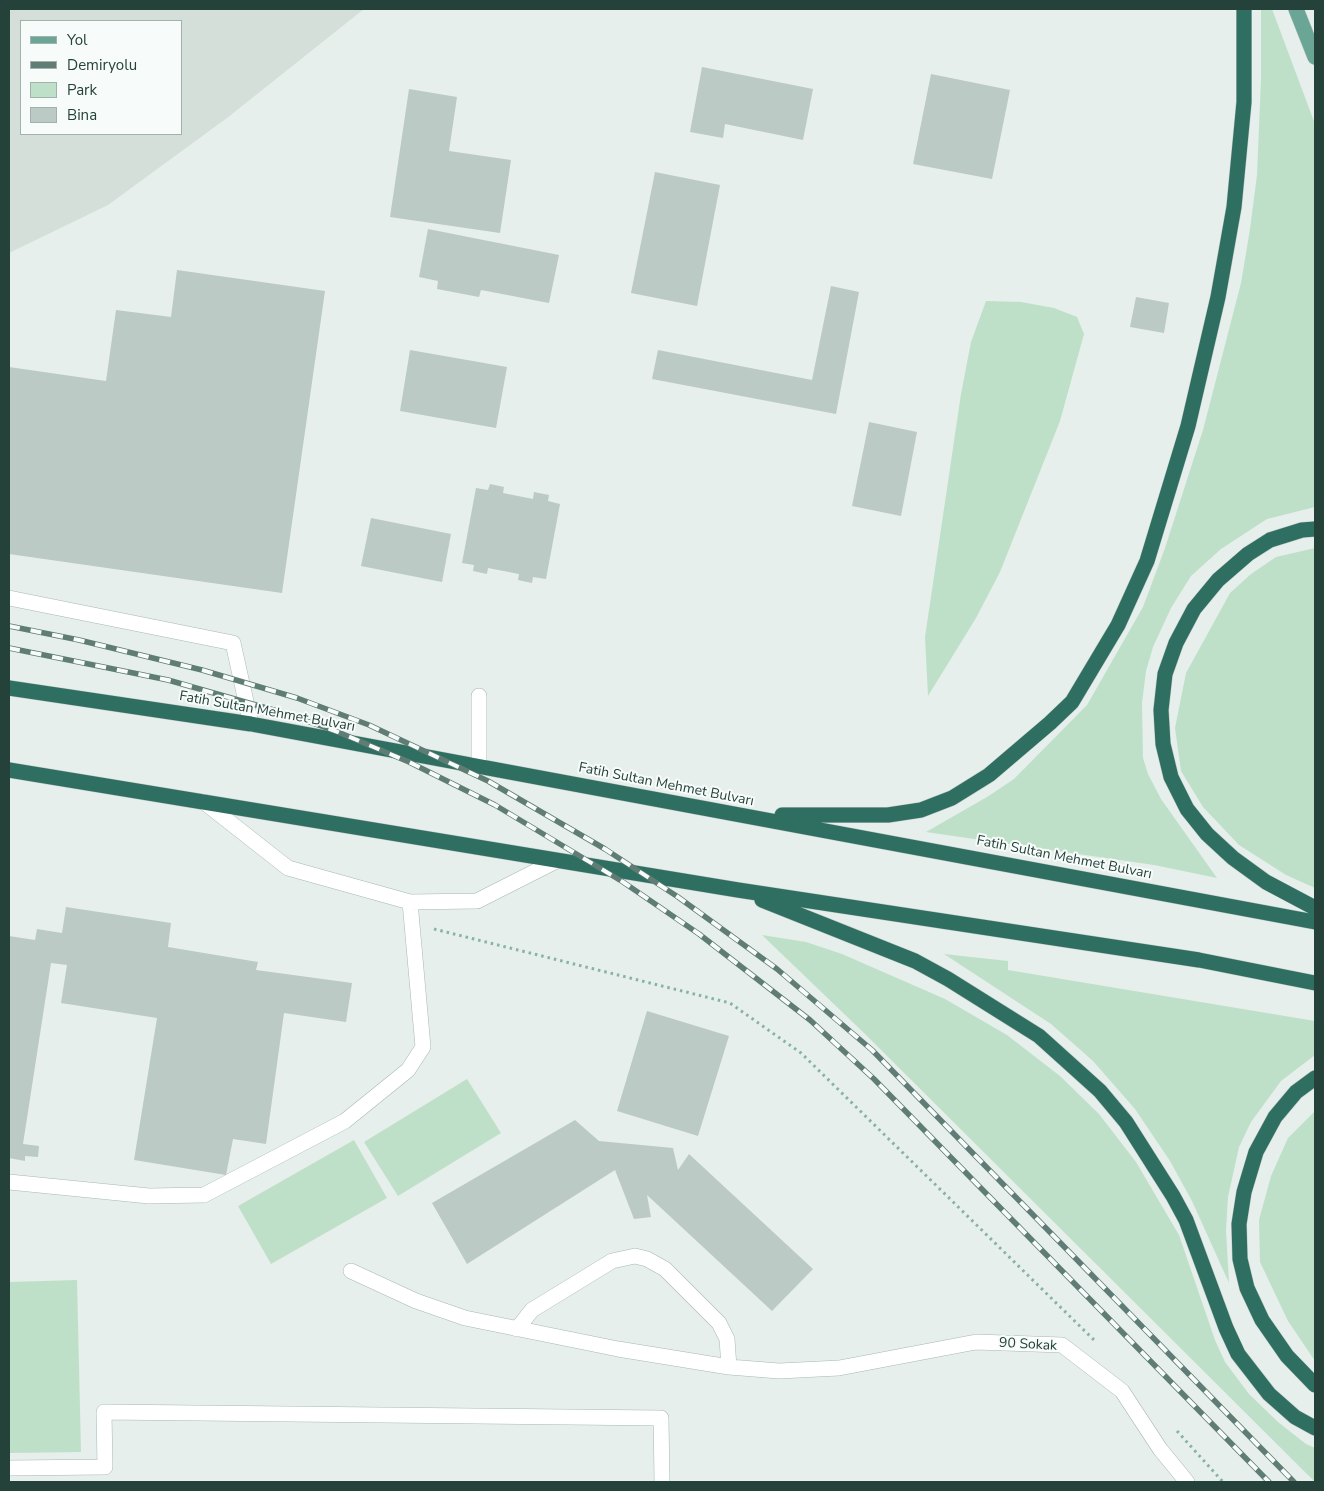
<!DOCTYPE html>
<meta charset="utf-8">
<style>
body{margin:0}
#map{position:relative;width:1324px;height:1491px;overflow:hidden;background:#e6efeb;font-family:"Nunito Sans",sans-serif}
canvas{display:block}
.frame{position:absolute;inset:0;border:10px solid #24423a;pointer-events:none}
.legend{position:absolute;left:20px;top:20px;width:162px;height:115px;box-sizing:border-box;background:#f7fbf9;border:1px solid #a3b1ad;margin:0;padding:6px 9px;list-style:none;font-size:15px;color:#24423a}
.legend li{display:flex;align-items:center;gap:10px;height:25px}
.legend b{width:25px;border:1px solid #a3b1ad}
</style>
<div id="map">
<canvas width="1324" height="1491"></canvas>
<div class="frame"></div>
<ul class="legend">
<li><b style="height:6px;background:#6aa596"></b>Yol</li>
<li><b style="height:6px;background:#5f7d75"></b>Demiryolu</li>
<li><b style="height:14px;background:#bfe0c8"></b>Park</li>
<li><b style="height:14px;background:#bbcac4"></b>Bina</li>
</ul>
</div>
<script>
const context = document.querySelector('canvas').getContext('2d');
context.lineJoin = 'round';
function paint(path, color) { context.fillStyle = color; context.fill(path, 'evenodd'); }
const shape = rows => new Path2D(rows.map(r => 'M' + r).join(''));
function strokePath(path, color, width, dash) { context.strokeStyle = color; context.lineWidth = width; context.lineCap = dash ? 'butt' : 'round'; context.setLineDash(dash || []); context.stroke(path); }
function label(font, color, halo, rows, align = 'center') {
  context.font = font + ' "Nunito Sans",sans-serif'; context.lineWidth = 4; context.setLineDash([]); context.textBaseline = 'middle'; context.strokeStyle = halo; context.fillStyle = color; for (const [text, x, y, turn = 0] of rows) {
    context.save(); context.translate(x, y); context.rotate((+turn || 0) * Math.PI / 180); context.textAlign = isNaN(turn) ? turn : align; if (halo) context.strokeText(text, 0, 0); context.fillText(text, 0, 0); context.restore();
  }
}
const built = shape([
 [9,9,364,9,227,118,108,205,9,253],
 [21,21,181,21,181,134,21,134]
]);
const green = shape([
 [1261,9,1272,9,1315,124,1315,507,1267,519,1221,549,1191,576,1171,608,1153,647,1146,671,1142,703,1143,758,1148,774,1161,799,1217,878,1154,865,926,832,987,797,1014,779,1087,705,1143,607,1165,548,1203,430,1241,283,1250,229,1257,175,1261,79],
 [986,301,1021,302,1054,308,1077,317,1084,334,1060,421,1000,572,976,618,928,696,925,637,961,394,971,342],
 [1315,548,1315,888,1286,875,1239,845,1203,807,1181,771,1175,728,1186,673,1230,593,1251,574,1276,557],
 [762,935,806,942,842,954,945,999,1007,1035,1060,1076,1099,1114,1136,1162,1179,1235,1215,1340,1225,1362,1249,1394,1278,1422,1306,1444,1315,1448,1315,1482,865,1034],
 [944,954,1008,961,1008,970,1315,1021,1315,1055,1281,1081,1251,1122,1239,1147,1228,1197,1226,1230,1229,1283,1192,1201,1170,1161,1135,1109,1093,1061,1051,1024],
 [467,1079,501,1133,398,1196,364,1142],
 [1315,1111,1315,1361,1288,1321,1260,1262,1259,1220,1271,1176,1288,1138],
 [354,1140,387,1198,271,1264,238,1206],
 [77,1280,81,1452,9,1453,9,1282]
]);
const building = shape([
 [702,67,813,89,803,140,725,124,723,138,690,132],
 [931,74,1010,90,992,179,913,164],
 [409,89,457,97,449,151,511,160,500,233,390,217],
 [655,172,720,185,697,306,631,293],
 [428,229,559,255,549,303,481,290,479,297,437,289,438,281,419,277],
 [177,270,325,291,282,593,9,554,9,367,106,381,116,310,171,317],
 [831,286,859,292,836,414,652,379,658,350,812,380],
 [1136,297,1169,303,1164,333,1130,327],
 [410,350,507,367,496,428,400,411],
 [869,422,917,432,901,516,852,506],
 [490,484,504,487,503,493,533,499,534,492,549,495,548,501,560,504,546,579,533,577,532,583,518,580,519,574,488,568,487,574,473,571,474,565,462,563,476,488,488,490],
 [371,518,451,534,442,582,361,566],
 [66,907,171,923,168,947,258,962,256,970,352,983,346,1022,284,1013,266,1144,233,1139,226,1175,134,1160,157,1018,61,1003,67,965,51,963,23,1144,39,1146,38,1157,25,1156,25,1161,9,1158,9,936,35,940,37,929,62,933],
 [647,1011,729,1036,698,1136,617,1111],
 [575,1120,599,1141,673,1148,678,1170,689,1154,813,1269,772,1311,647,1195,651,1217,634,1219,615,1170,467,1264,432,1203]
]);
const path = shape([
 [434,929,730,1003,801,1053,1095,1341],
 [1177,1431,1223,1482]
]);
const minor = shape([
 [9,598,233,643,251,724],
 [479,766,479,696],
 [204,802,288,868,410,902,477,901,556,861],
 [9,1182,149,1196,204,1195,345,1121,408,1070,423,1047,410,902],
 [351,1271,416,1301,465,1318,618,1349,729,1367,779,1371,839,1368,976,1342,1062,1345,1122,1391,1160,1449,1187,1482],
 [517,1329,532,1310,612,1261,635,1256,647,1259,665,1269,719,1323,727,1339,729,1367],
 [9,1468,105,1467,104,1412,661,1418,662,1482]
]);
const major = shape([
 [1296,9,1315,57]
]);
const highway = shape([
 [1315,529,1302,530,1270,540,1248,554,1218,580,1194,609,1176,643,1165,674,1161,710,1163,744,1171,777,1187,809,1207,834,1233,858,1266,882,1315,908],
 [9,688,251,724,1315,922],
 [9,770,738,890,1199,960,1315,983],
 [782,815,888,815,921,810,952,798,989,775,1050,723,1072,702,1118,625,1147,561,1188,426,1218,297,1234,207,1244,102,1244,9],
 [762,900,915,961,948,979,1039,1036,1100,1091,1126,1122,1173,1196,1186,1220,1226,1328,1238,1354,1269,1394,1295,1417,1315,1428],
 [1315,1078,1296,1092,1275,1117,1256,1152,1244,1192,1239,1224,1240,1259,1247,1288,1262,1320,1287,1356,1315,1385]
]);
const rail = shape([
 [9,626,79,640,202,670,297,698,369,725,488,781,605,849,678,897,777,969,872,1050,1294,1482],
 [9,648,168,680,284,713,338,732,409,762,495,805,623,882,699,934,810,1020,874,1079,1269,1482]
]);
const streetNames = [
 ["Fatih Sultan Mehmet Bulvarı",267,712,10],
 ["Fatih Sultan Mehmet Bulvarı",666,785,11],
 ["Fatih Sultan Mehmet Bulvarı",1064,858,11],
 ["90 Sokak",1028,1345,3]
];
paint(built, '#d4dfda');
paint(green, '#bfe0c8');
paint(building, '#bbcac4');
strokePath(minor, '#a8b8b2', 16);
strokePath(major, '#c2cac8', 16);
strokePath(highway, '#c2cac8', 16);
strokePath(path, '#86b3a5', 3, [2.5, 4]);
strokePath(minor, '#fff', 15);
strokePath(major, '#6aa596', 15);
strokePath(highway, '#2f6f62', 15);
strokePath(rail, '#5f7d75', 5.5);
strokePath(rail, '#f7fbf9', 4, [11]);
label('14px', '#24423a', '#f7fbf9', streetNames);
</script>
